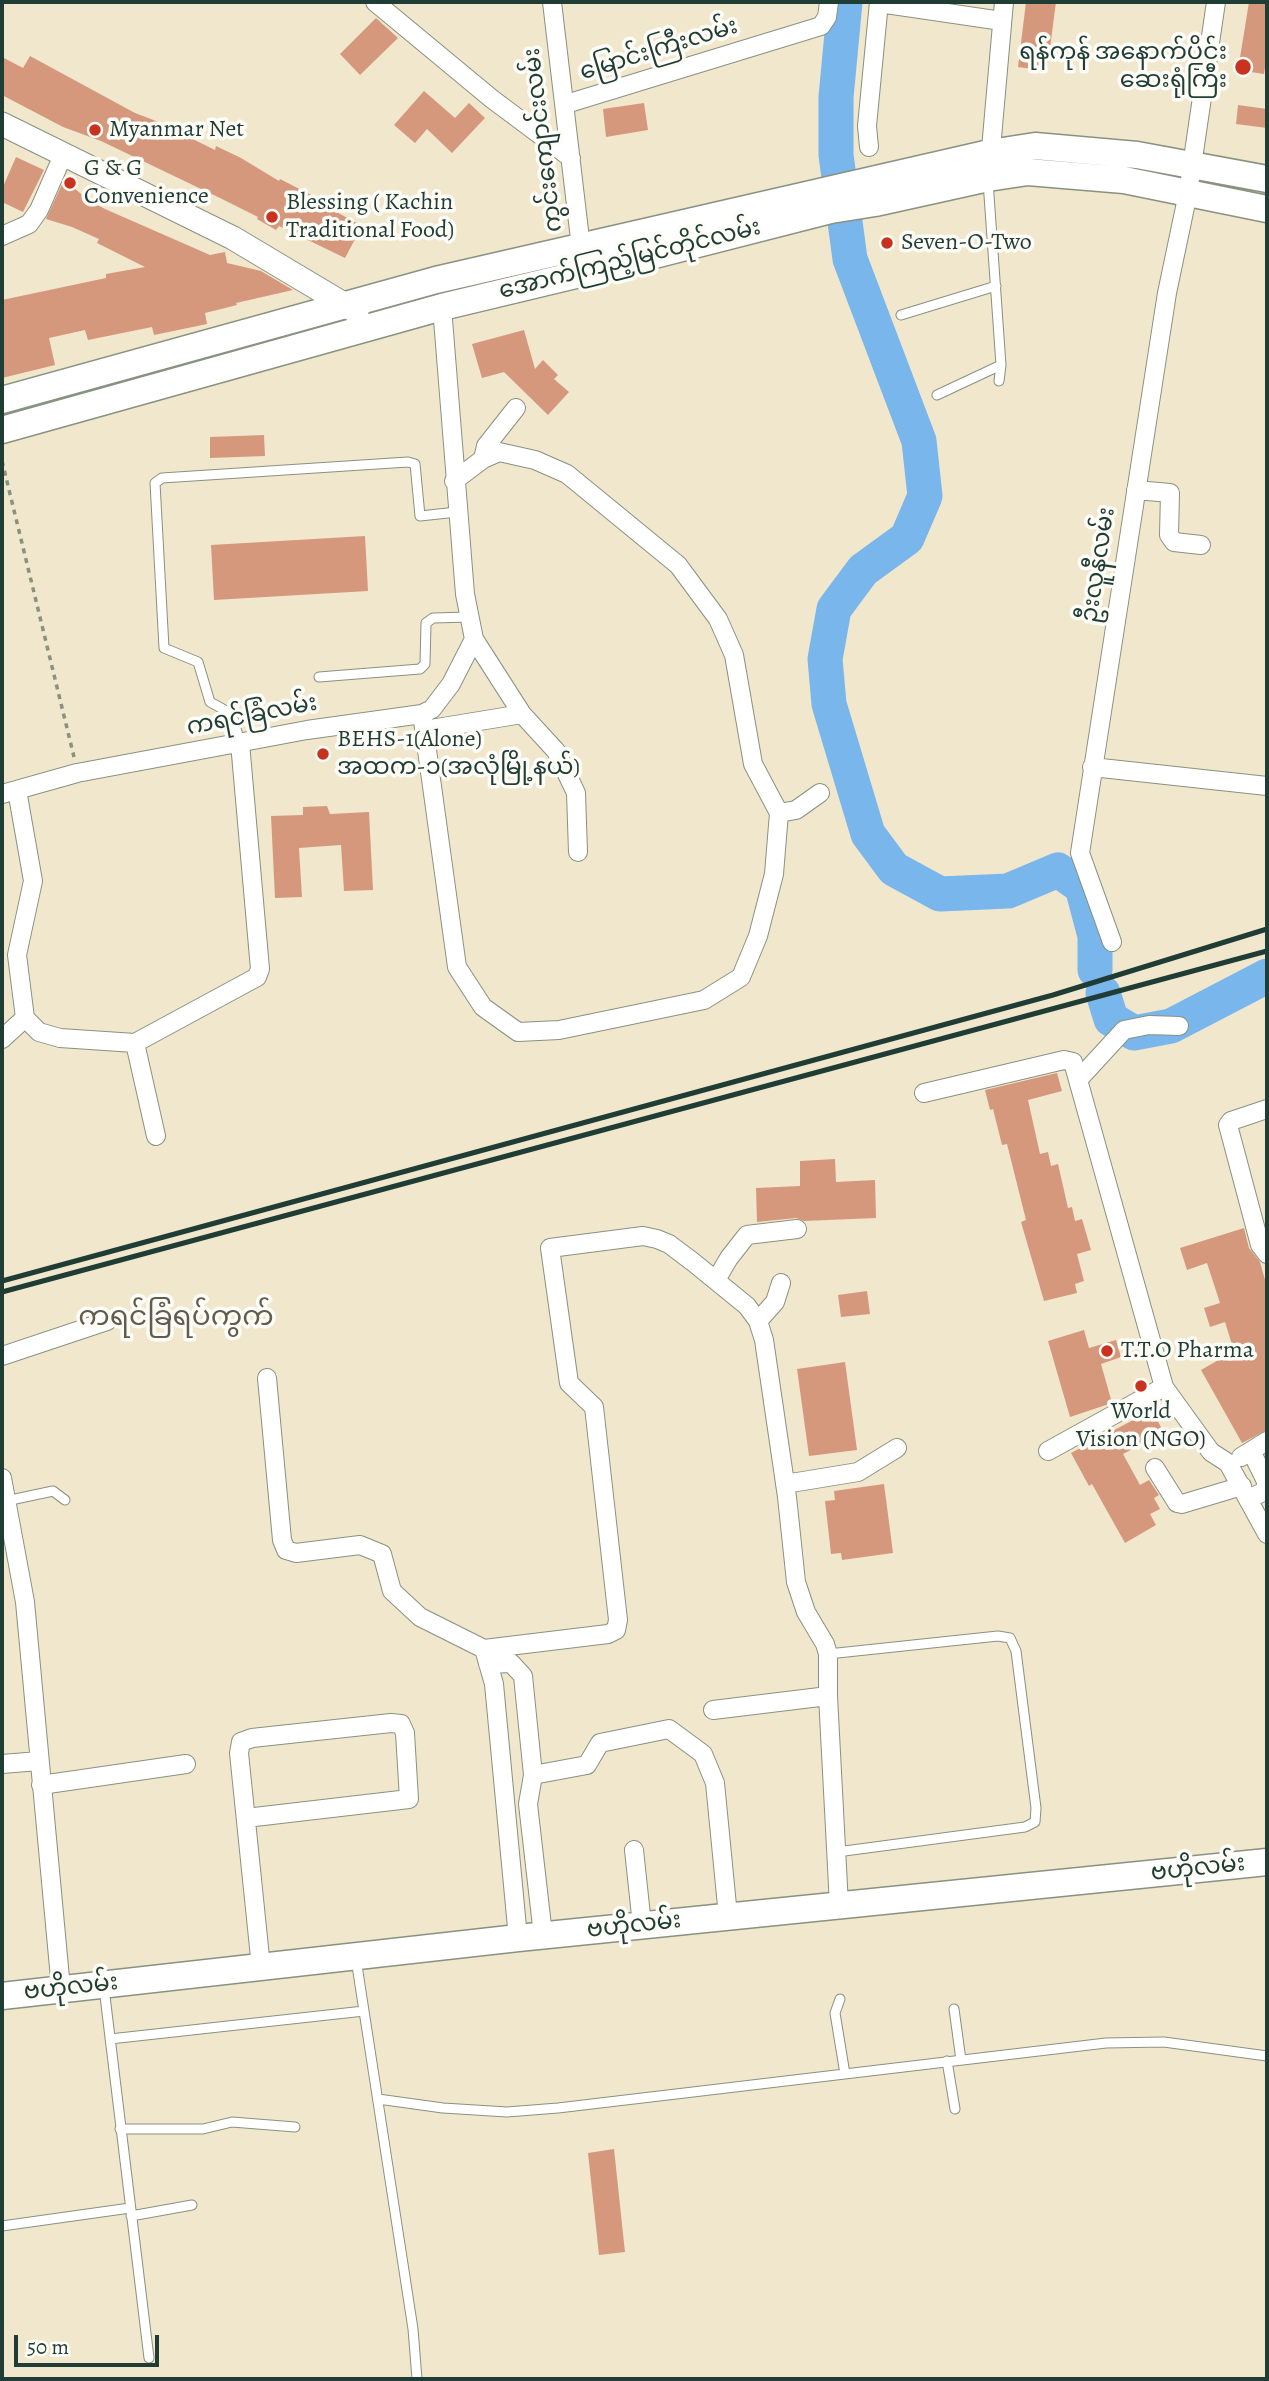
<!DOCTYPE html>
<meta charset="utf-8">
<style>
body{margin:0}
#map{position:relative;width:1269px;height:2381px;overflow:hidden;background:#f1e7cd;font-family:Alegreya,serif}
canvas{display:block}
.frame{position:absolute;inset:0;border:4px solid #1f3d34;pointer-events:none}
.scale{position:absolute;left:14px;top:2335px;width:145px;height:32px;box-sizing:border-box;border:4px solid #1f3d34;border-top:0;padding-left:9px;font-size:21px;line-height:24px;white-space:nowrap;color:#1f3d34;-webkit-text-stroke:5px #fdfcf7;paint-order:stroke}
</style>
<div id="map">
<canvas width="1269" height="2381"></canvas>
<div class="frame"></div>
<div class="scale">50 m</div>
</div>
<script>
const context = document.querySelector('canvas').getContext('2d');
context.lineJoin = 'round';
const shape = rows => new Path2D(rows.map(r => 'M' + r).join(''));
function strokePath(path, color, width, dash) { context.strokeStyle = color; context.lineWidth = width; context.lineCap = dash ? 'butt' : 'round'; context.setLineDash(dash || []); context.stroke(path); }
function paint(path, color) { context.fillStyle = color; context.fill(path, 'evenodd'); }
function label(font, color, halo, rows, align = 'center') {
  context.font = font + ' Alegreya,"Noto Sans Myanmar",serif'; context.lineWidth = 7; context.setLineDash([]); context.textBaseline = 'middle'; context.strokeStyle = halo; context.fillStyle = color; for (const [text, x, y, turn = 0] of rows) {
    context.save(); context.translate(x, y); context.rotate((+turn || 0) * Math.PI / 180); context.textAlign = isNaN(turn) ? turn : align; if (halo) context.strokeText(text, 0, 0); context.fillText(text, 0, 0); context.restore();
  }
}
const river = shape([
 [845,2,836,97,836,155,850,259,919,441,925,496,907,538,863,570,834,609,825,659,829,704,868,834,894,869,940,894,1008,891,1058,870,1082,887,1095,936,1095,970],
 [1103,993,1111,1019,1134,1033,1171,1026,1267,976]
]);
const building = shape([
 [1026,2,1056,2,1047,71,1018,67],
 [1249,2,1267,2,1267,55,1264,74,1238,70],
 [376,18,398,38,360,75,340,54],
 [30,56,135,113,156,121,215,150,216,146,241,158,279,181,280,179,321,200,320,203,362,226,345,258,279,226,276,230,257,219,258,217,222,199,101,141,63,127,2,95,2,57,23,68],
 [424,91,455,118,469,103,485,118,452,153,427,129,415,143,394,125],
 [644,103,648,130,606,137,603,109],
 [1238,105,1267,109,1267,128,1236,124],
 [16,157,44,170,23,212,2,202,2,189],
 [64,180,90,201,105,209,210,255,225,252,227,263,261,271,293,290,236,303,237,305,205,313,207,324,154,335,152,327,88,340,85,330,49,338,55,365,2,378,2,300,106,278,106,274,145,267,97,243,99,239,72,227,46,219],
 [524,330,535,369,543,360,558,375,554,379,569,392,548,415,504,372,482,378,472,344],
 [264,435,265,456,210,458,210,437],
 [365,536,368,591,214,600,211,545],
 [327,806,330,814,369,812,373,890,344,891,341,845,299,848,302,897,275,898,271,816,303,815,303,807],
 [1057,1073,1062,1091,1028,1100,1040,1154,1048,1152,1051,1166,1058,1164,1068,1208,1072,1207,1075,1221,1082,1219,1091,1250,1077,1254,1084,1281,1075,1284,1077,1293,1044,1301,1021,1222,1026,1220,1007,1144,1002,1145,993,1109,990,1110,985,1090],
 [835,1159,836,1182,875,1180,876,1218,804,1221,796,1218,757,1222,756,1188,800,1186,800,1161],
 [1244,1228,1249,1248,1260,1262,1267,1287,1267,1430,1242,1443,1201,1370,1234,1351,1225,1322,1210,1327,1204,1308,1220,1303,1207,1263,1187,1270,1180,1248],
 [867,1291,870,1314,841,1317,838,1295],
 [1084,1330,1089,1348,1116,1340,1121,1357,1101,1364,1112,1403,1070,1417,1048,1341],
 [845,1362,857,1450,809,1456,797,1369],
 [1152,1410,1164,1433,1123,1454,1140,1485,1149,1480,1159,1495,1154,1498,1160,1509,1150,1514,1156,1525,1125,1543,1092,1484,1089,1486,1071,1453],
 [884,1484,893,1553,842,1560,841,1553,831,1554,825,1501,835,1500,834,1491],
 [614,2149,625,2252,599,2255,588,2153]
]);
const path = shape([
 [2,461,74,757]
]);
const service = shape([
 [988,181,1001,365,999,381],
 [901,315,996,286],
 [937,395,1001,365],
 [319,677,420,669,425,664,426,623,433,618,469,617],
 [240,743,232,714,210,702,198,662,164,648,155,483,162,478,408,462,415,464,420,516,457,512],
 [6,1501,53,1491,65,1500],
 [828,1654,998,1636,1010,1638,1016,1651,1036,1808,1035,1822,1025,1827,837,1852],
 [356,1959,413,2329,417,2379],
 [104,1988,149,2358],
 [840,1999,835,2013,845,2074],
 [954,2009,961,2060],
 [110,2039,364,2011],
 [947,2061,955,2109],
 [378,2099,443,2108,507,2112,558,2108,1106,2043,1164,2042,1267,2056],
 [120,2129,203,2129,232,2122,295,2127],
 [131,2216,192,2205],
 [2,2226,130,2208]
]);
const minor = shape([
 [375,2,492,99,571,158],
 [552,2,582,256],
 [879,3,1002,21],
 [566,104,821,26,827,17,829,2],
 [869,147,867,126,879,2],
 [990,160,1004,2],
 [2,236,29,224,39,210,64,153],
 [442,307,465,594,474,639,522,714,556,751,576,793,578,852],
 [483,459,486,446,516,408],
 [1136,490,1170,493,1169,535,1174,542,1201,545],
 [422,714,457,967,483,1007,518,1032,559,1030,704,1000,741,977,758,936,774,874,779,813,753,764,734,655,718,619,678,565,567,474,535,460,499,452,483,459,454,481],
 [425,730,522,714],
 [1092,767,1267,786],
 [17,790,33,881,17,955,25,1018,39,1032,60,1038,135,1043,257,977,260,969,240,743],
 [2,794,77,773,307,730,422,714,432,709,451,684,474,639],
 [779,813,796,810,820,793],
 [1112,942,1080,853,1167,293,1188,193,1216,2],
 [2,1039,25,1018],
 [135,1043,156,1136],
 [1078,1080,1124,1030,1149,1025,1179,1026],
 [924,1093,1064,1060,1073,1062,1164,1387,1211,1452,1228,1463,1267,1534],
 [1267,1109,1231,1121,1228,1125,1260,1245,1267,1254],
 [716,1280,729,1258,747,1235,797,1229],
 [758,1321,775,1302,781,1283],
 [2,1356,107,1321],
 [267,1378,282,1540,286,1550,296,1553,360,1545,382,1554,392,1591,420,1617,484,1649,608,1634,616,1630,618,1620,594,1407,569,1383,550,1248,643,1236,657,1239,669,1244,693,1262,747,1306,758,1321,764,1340,787,1497,796,1582,806,1612,825,1644,828,1654,828,1696,839,1905],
 [1048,1451,1164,1387],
 [1241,1457,1267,1441],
 [1155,1468,1177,1503,1182,1504,1242,1486],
 [2,1478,25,1602,61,1989],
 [785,1484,858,1472,897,1448],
 [1248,1499,1263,1492,1267,1487,1265,1479,1251,1451],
 [484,1649,494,1684,518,1938],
 [488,1664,511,1663,523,1676,533,1775],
 [713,1710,828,1696],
 [2,1764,39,1761],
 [41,1785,186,1764],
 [246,1818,409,1799,405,1733,401,1724,391,1723,252,1738,241,1742,239,1753,261,1967],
 [634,1850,642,1925],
 [543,1935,528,1804,533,1775,587,1765,600,1743,669,1729,703,1754,715,1783,728,1916]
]);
const tertiary = shape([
 [2,124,233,238,357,312]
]);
const secondary = shape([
 [2,400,436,280,990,153,1035,146,1137,155,1267,179],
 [2,430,442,307,584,273,831,210,875,203,988,178,1028,172,1124,180,1267,209],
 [2,1996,518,1938,1267,1862]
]);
const rail = shape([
 [2,1281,1053,995,1267,929],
 [2,1292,1267,951]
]);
const markers = [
 [1243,67,9,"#c8321e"],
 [95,130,7,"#c8321e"],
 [70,183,7,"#c8321e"],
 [272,217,7,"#c8321e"],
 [887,243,7,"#c8321e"],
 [323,754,7,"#c8321e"],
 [1107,1351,7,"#c8321e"],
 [1141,1386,7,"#c8321e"]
];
const streetNames = [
 ["မြောင်းကြီးလမ်း",659,50,-17],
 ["ကွင်းကျောင်းလမ်း",544,140,-97],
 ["အောက်ကြည့်မြင်တိုင်လမ်း",630,260,-14],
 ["ဦးလူနီလမ်း",1099,565,-81],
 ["ကရင်ခြံလမ်း",252,716,-11],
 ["ဗဟိုလမ်း",1198,1869,-6],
 ["ဗဟိုလမ်း",634,1926,-6],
 ["ဗဟိုလမ်း",71,1988,-6]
];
const poiNames = [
 ["ရန်ကုန် အနောက်ပိုင်း",1227,53,"right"],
 ["ဆေးရုံကြီး",1227,81,"right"],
 ["Myanmar Net",109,130],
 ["G & G",84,169],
 ["Convenience",84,197],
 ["Blessing ( Kachin",286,203],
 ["Traditional Food)",286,231],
 ["Seven-O-Two",901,243],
 ["BEHS-1(Alone)",337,740],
 ["အထက-၁(အလုံမြို့နယ်)",337,768],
 ["T.T.O Pharma",1121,1351],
 ["World",1141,1412,"center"],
 ["Vision (NGO)",1141,1440,"center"]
];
const quarterNames = [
 ["ကရင်ခြံရပ်ကွက်",176,1318]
];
strokePath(river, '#79b6eb', 35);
paint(building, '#d5987d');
strokePath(service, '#889280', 11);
strokePath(minor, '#889280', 20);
strokePath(tertiary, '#889280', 25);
strokePath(secondary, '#889280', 29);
strokePath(path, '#889280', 3.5, [5, 5]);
strokePath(service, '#fff', 9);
strokePath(minor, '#fff', 18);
strokePath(tertiary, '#fff', 23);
strokePath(secondary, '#fff', 26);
strokePath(rail, '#1f3d34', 5);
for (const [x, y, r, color] of markers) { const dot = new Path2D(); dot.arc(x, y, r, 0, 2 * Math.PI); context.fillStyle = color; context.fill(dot); strokePath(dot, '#fdfcf7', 2.5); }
label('24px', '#1f3d34', '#fdfcf7', streetNames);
label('24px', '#1f3d34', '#fdfcf7', poiNames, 'left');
label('28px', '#5f5d4e', '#fdfcf7', quarterNames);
</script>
